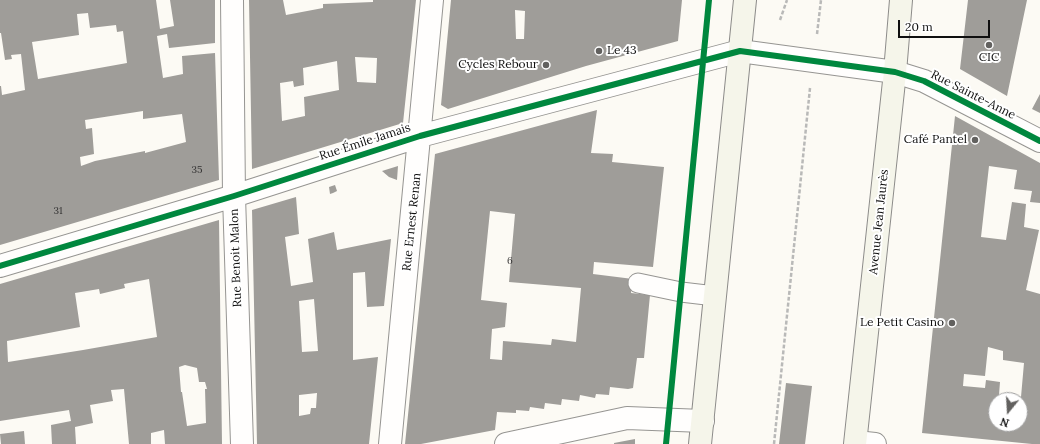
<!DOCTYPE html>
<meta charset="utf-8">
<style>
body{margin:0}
#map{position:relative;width:1040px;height:444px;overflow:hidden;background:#fcfaf4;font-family:Lora,serif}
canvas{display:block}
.north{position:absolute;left:988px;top:392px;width:40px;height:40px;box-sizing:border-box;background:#fff;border:1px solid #9f9f9f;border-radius:50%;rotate:198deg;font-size:11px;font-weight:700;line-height:16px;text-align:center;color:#0f0f0f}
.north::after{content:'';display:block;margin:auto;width:14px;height:18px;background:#62615f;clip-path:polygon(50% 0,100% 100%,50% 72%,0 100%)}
.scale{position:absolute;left:898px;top:20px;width:92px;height:18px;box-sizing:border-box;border:2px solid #0f0f0f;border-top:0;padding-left:5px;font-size:12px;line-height:14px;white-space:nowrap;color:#0f0f0f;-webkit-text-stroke:3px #fff;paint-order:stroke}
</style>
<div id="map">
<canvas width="1040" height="444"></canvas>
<div class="north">N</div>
<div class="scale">20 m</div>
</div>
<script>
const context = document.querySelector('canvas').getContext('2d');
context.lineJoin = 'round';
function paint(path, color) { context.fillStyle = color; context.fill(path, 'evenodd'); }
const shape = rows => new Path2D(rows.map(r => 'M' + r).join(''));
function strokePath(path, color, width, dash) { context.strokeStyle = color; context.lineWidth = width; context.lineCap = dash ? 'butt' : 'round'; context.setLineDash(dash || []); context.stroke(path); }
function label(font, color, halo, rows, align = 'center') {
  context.font = font + ' Lora,serif'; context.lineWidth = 4; context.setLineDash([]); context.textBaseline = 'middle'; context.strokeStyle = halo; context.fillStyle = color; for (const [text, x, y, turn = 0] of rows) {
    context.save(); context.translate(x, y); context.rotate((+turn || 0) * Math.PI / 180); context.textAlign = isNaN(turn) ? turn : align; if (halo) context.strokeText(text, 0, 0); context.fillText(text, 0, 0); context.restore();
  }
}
const building = shape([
 [0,0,156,0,160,29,174,26,170,0,215,0,215,43,169,48,167,34,157,36,163,78,183,74,182,56,215,53,219,180,0,245,0,86,1,86,2,95,25,90,21,54,11,55,12,59,5,60,1,33,0,33],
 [88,13,90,28,116,25,117,32,123,31,127,63,38,79,32,42,79,35,77,14],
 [143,111,143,119,182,114,186,142,145,153,145,151,95,161,81,166,80,157,94,154,92,128,86,129,85,120],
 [249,0,283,0,286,15,323,8,323,4,373,2,373,0,416,0,403,123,252,169],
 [355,57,377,58,376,83,357,82],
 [337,61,339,90,304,97,305,116,282,121,280,83,293,81,294,87,304,85,303,68],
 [451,0,682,0,678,41,586,66,448,109,441,105],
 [515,10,525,11,524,39,516,39],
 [968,0,1027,0,1007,96,960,69],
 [1040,94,1040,113,1032,109],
 [597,110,591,153,613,154,612,162,664,167,653,267,594,262,593,274,633,279,631,293,650,295,644,358,637,358,633,388,628,389,610,387,609,395,596,394,595,398,580,395,579,401,562,399,561,405,545,403,544,409,530,407,529,411,516,410,516,413,497,412,495,430,421,444,405,444,435,154],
 [490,211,515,214,509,282,581,288,576,342,552,339,551,345,503,341,502,360,490,359,492,329,505,327,507,303,481,300],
 [955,116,1040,163,1040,203,1030,202,1032,191,1014,189,1017,170,989,166,981,237,1006,240,1012,202,1026,204,1024,227,1039,230,1026,290,1040,294,1040,444,1032,444,922,433],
 [988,347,1003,351,1003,360,1024,363,1021,397,999,395,1000,382,986,380,985,388,963,386,964,374,985,376],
 [996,400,1020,400,1020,424,996,424],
 [398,166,397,180,389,177,382,171],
 [335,185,337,191,333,193,330,194,329,187],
 [296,197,299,234,285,237,291,286,313,282,308,239,334,232,337,250,391,239,384,306,367,307,365,272,353,273,353,360,378,357,369,444,257,444,252,210],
 [314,299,318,351,302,352,299,301],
 [317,393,316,408,311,408,310,414,299,416,299,395],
 [219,220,222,444,165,444,164,430,151,433,151,444,129,444,124,389,111,390,113,401,90,405,93,423,75,427,76,444,52,444,51,425,71,421,69,410,0,421,0,284],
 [149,279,157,337,83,350,8,362,7,341,80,327,75,293,99,289,100,294,125,288,124,284],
 [185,365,197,368,199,382,205,382,207,389,205,389,206,423,187,426,182,392,181,392,179,367],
 [786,383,812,386,805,444,779,444],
 [24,431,25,444,1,444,0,434],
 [635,439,635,444,614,444,614,443]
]);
const path = shape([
 [780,20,787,0],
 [817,34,821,0],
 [774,444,810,88]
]);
const lane = shape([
 [638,283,681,292,715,296]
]);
const street = shape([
 [232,0,234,196,242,444],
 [0,266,234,196,420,136,740,51,895,72,924,81,1040,141],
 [856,442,875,444],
 [390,444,432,0],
 [506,444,627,418,703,421]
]);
const secondary = shape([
 [700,444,745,0],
 [855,444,895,72,901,0]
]);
const cycleway = shape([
 [0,266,234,196,420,136,740,51,895,72,924,81,1040,141],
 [666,444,709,0]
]);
const markers = [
 [989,45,4,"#62615f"],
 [599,51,4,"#62615f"],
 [546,65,4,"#62615f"],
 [975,140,4,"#62615f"],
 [952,323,4,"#62615f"]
];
const numberNames = [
 ["35",197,170],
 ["31",58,211],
 ["6",510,261]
];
const poiNames = [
 ["Le 43",607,51,"left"],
 ["CIC",989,58,"center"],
 ["Cycles Rebour",538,65],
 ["Café Pantel",967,140],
 ["Le Petit Casino",944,323]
];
const streetNames = [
 ["Rue Sainte-Anne",973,95,27],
 ["Rue Émile Jamais",365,142,-18],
 ["Rue Ernest Renan",412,222,-84],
 ["Avenue Jean Jaurès",879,222,-84],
 ["Rue Benoit Malon",236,258,-92]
];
paint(building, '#9f9d99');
strokePath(lane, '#969592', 21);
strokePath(street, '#969592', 24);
strokePath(secondary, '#8c8b89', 24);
strokePath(path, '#b9b9b8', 2.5, [4, 2]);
strokePath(lane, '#fffefd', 19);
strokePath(street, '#fffefd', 22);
strokePath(secondary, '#f5f5ea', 22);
strokePath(cycleway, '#00873e', 6);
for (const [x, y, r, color] of markers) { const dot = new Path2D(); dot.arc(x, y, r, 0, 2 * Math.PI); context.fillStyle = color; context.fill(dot); strokePath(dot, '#fff', 1.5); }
label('10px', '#333232', null, numberNames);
label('12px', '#0f0f0f', '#fff', poiNames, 'right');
label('12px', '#0f0f0f', '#fff', streetNames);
</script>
